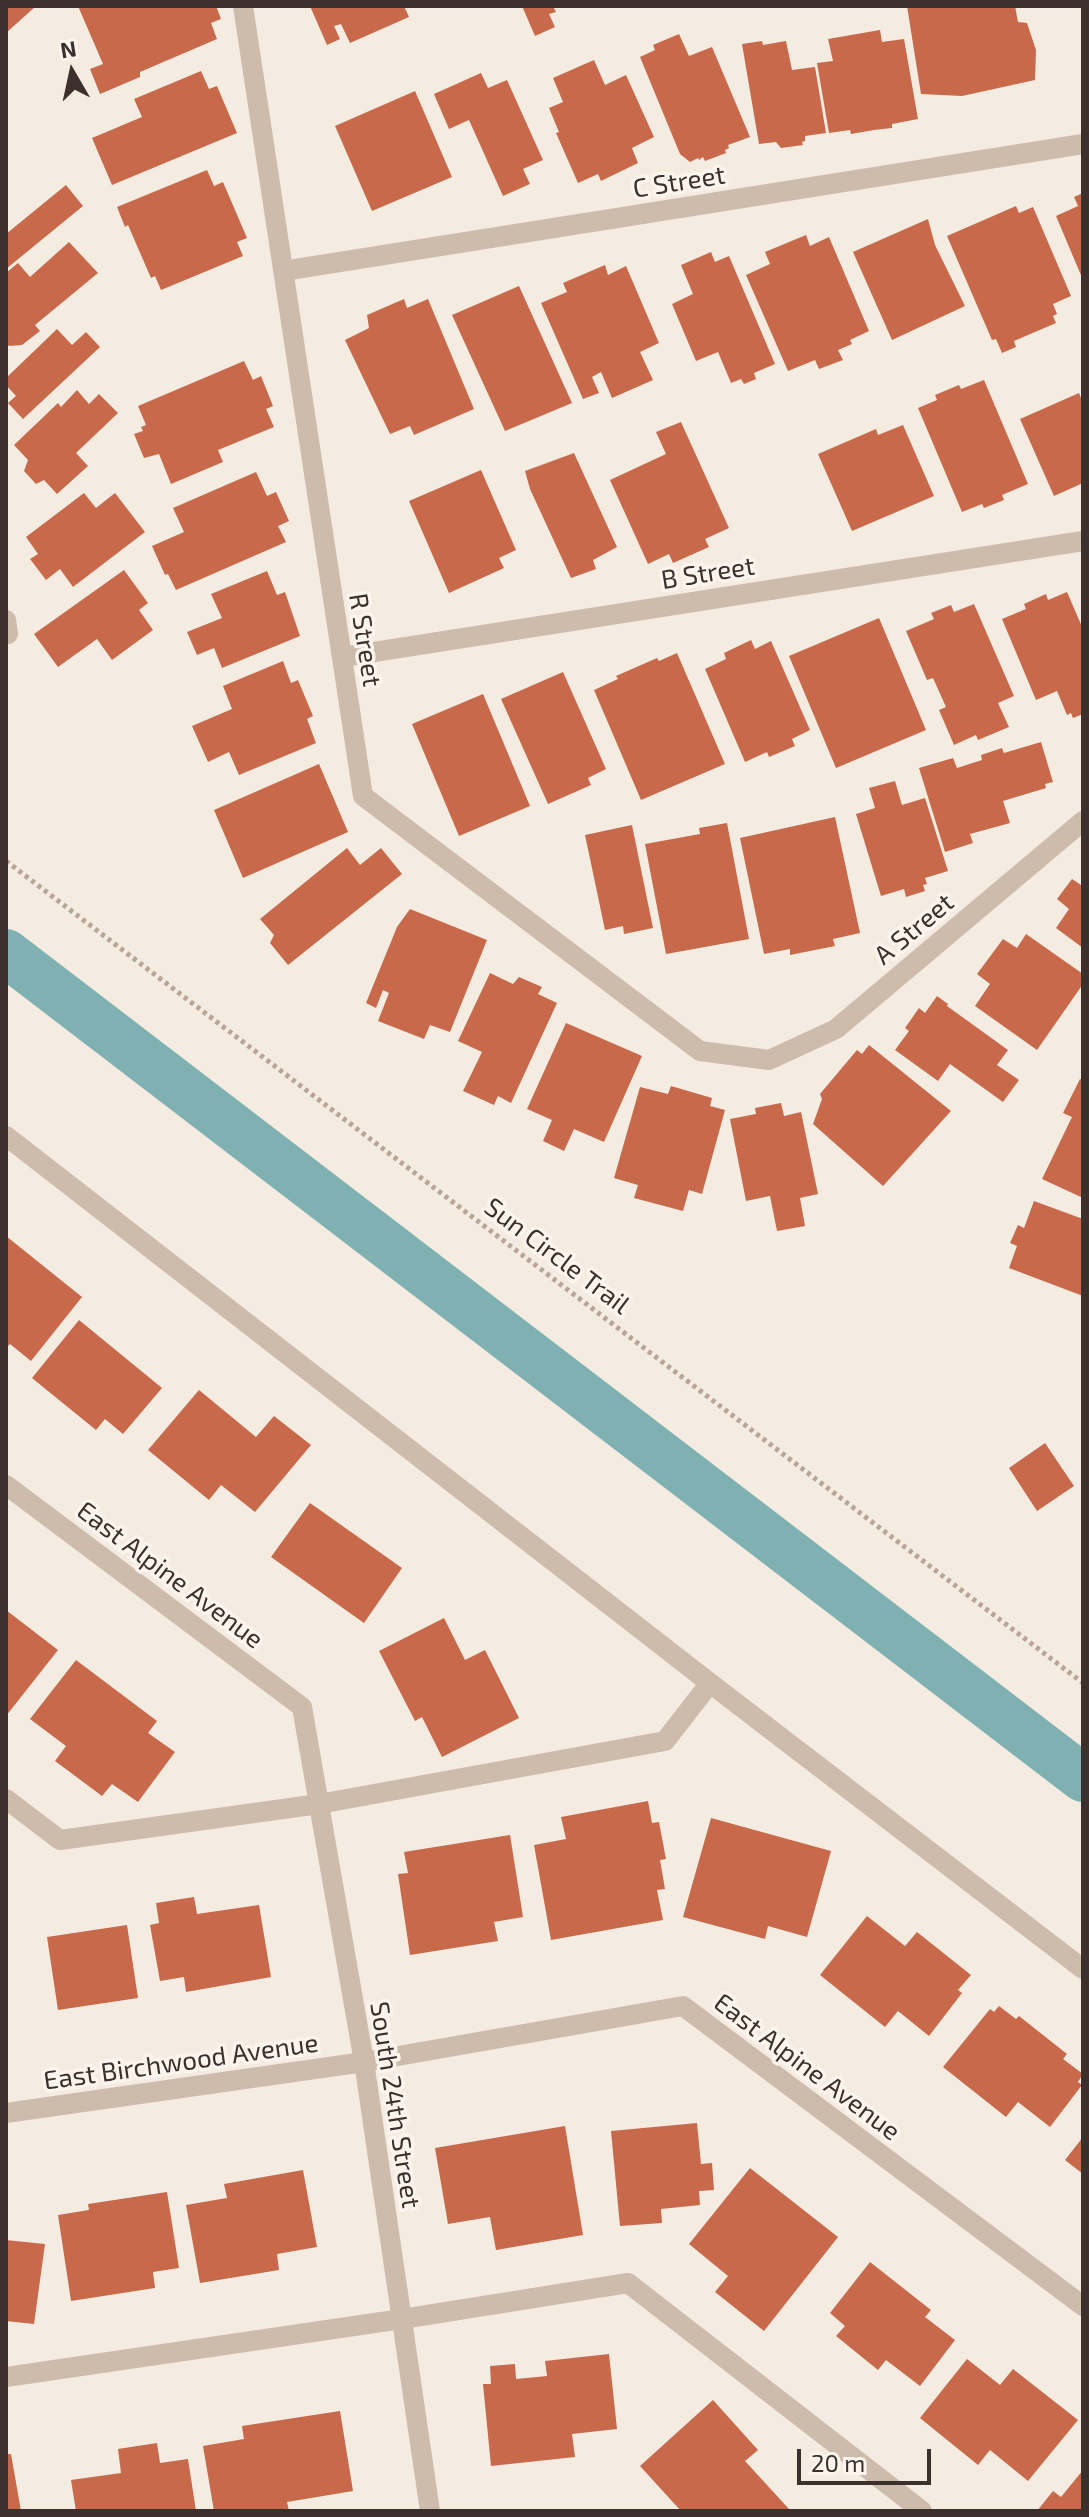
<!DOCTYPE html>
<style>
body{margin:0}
#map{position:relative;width:1089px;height:2517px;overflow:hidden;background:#f4ebe1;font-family:"Exo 2",sans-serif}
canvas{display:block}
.frame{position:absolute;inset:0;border:8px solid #3b302b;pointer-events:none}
.north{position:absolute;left:32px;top:32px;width:80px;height:80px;-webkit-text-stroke:6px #fbf5ee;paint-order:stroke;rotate:351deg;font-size:22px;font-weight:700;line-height:32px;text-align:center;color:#3b302b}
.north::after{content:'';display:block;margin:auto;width:28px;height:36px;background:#3b302b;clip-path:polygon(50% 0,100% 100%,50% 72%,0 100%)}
.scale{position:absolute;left:797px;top:2449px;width:134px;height:36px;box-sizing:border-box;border:4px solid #3b302b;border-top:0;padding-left:10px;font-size:24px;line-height:28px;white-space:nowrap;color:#3b302b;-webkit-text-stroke:6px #fbf5ee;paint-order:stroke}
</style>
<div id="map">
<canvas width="1089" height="2517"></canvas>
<div class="frame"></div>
<div class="north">N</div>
<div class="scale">20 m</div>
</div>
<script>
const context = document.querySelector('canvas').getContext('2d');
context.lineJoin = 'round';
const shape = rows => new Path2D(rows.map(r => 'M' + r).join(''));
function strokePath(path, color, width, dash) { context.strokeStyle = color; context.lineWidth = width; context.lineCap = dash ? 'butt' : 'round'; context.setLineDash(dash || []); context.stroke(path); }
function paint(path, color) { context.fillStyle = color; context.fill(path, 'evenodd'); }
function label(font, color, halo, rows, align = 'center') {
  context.font = font + ' "Exo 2",sans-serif'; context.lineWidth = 7; context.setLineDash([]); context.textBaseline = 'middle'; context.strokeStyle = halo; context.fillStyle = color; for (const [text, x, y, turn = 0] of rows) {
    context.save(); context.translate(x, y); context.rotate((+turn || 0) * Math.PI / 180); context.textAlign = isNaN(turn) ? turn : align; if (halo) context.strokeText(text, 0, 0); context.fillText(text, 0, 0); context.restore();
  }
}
const canal = shape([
 [6,953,1083,1778]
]);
const building = shape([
 [6,6,36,6,6,33],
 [78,6,216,6,221,19,211,23,217,39,140,72,140,77,100,94,90,69,103,64],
 [310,6,404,6,409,17,350,43,341,24,334,26,340,39,327,45],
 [522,6,553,6,556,12,549,14,555,27,535,36],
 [907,6,1015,6,1018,22,1027,23,1036,50,1035,80,962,96,921,94],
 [880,30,882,42,904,39,918,119,892,124,892,128,874,130,851,134,850,130,829,133,817,63,833,61,828,39],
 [679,34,689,56,712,47,750,137,728,145,729,148,725,150,726,153,705,161,703,157,699,160,698,158,690,162,680,154,640,57,655,50,653,45],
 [762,41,763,45,786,41,792,70,815,67,826,133,805,136,805,141,802,142,803,145,781,148,776,142,759,144,742,44],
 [594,60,605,85,626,75,654,137,632,148,638,163,601,181,598,174,578,183,556,133,559,132,549,108,563,102,553,78],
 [201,71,209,89,217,86,237,133,112,185,92,138,142,117,134,99],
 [481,73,488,88,507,80,543,160,523,169,530,184,503,196,469,120,449,129,434,94],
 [415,91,452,177,372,211,335,126],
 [207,170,214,186,223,182,247,238,237,242,243,256,161,290,155,276,151,278,128,225,125,227,117,207],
 [66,185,83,206,6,269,6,234],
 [1083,193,1083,280,1056,216,1078,206,1074,197],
 [1016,206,1019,213,1033,207,1071,296,1053,304,1057,314,1053,316,1056,323,1014,341,1016,347,1002,353,996,339,992,340,947,236],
 [928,219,935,245,965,306,892,340,853,252],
 [806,235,810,246,829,237,869,331,850,340,852,344,838,350,843,360,819,369,815,360,788,371,746,275,770,264,765,252],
 [69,242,98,273,35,325,40,331,22,345,9,346,6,343,6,273,18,263,30,277],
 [711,252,715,262,729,256,775,364,754,373,756,379,744,384,741,379,731,383,718,352,696,361,672,304,693,294,681,265],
 [605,265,608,275,626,266,659,343,640,352,653,380,612,398,601,372,592,377,599,393,583,399,541,303,567,292,563,283],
 [519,286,572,403,505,431,452,315],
 [404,299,407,308,428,299,474,409,414,435,410,426,390,434,345,340,369,328,367,315],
 [57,329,72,345,86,332,100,347,23,419,8,403,16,396,6,385,6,378],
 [244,361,253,380,261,376,273,406,266,409,274,427,218,450,223,462,171,484,159,454,144,458,134,434,143,431,141,427,146,425,138,406],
 [984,380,1028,484,1002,495,1004,500,984,508,982,504,962,512,918,408,937,400,935,395,959,385,961,389],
 [77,390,89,404,99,394,118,413,76,453,88,466,57,494,44,480,36,484,24,471,28,460,14,445,58,403,61,407],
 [1079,393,1083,403,1083,483,1054,496,1020,419],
 [681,422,729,528,705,539,709,547,673,563,669,554,648,564,610,480,666,454,656,432],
 [903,425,934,496,852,531,818,454,876,429,878,435],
 [574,453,617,547,593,560,596,569,571,578,530,489,525,471],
 [481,470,516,550,499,558,504,568,449,593,409,501],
 [256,472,267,496,276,492,289,521,278,526,286,542,176,590,168,574,165,575,152,546,184,532,173,508],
 [84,493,96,508,115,493,145,532,73,587,60,569,46,580,30,559,38,554,26,537],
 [124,570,148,603,139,610,153,630,112,660,97,639,58,667,34,634],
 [267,571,277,595,285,592,300,636,222,668,214,648,197,655,187,632,222,618,211,594],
 [1067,592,1083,629,1083,714,1073,718,1071,713,1067,715,1057,691,1036,700,1002,619,1026,609,1024,604,1046,594,1048,600],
 [974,604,1014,696,998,703,1009,727,978,740,976,735,954,745,939,710,946,707,933,678,927,680,906,631,934,619,931,613,951,605,954,612],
 [879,618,926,730,836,768,789,656],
 [751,640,755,649,771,641,810,730,792,739,795,746,769,757,767,752,745,762,705,669,726,659,724,653],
 [677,653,725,764,641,800,594,690,618,679,616,676,657,658,659,661],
 [283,661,291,683,298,680,313,716,307,719,316,743,239,775,229,752,208,762,192,726,232,709,223,686],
 [563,672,606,769,588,778,591,785,548,804,501,699],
 [483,694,530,806,459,836,412,724],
 [1041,742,1053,782,1045,784,1046,788,1003,801,1010,823,970,834,973,843,945,852,919,768,953,758,957,768,982,760,981,755,1002,748,1004,753],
 [319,764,348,832,243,878,214,810],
 [895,781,902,805,925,798,948,871,925,878,927,884,923,885,925,891,906,897,904,889,881,896,856,814,875,808,869,788],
 [835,817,860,933,833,939,835,946,790,955,790,949,764,954,740,838],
 [727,823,749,939,666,954,645,844,700,834,699,828],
 [632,825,653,928,624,934,623,926,605,930,585,835],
 [347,848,360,865,381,848,402,874,288,965,270,943,274,935,260,919],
 [1072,879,1081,885,1083,883,1083,948,1056,928,1069,909,1057,899],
 [410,909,487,940,450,1032,430,1025,424,1039,378,1021,389,993,383,990,376,1008,366,1003,397,927],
 [1026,934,1083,974,1083,984,1037,1050,975,1006,990,984,977,974,1003,939,1017,948],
 [490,973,513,984,519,977,542,987,538,994,557,1003,511,1103,498,1096,494,1105,463,1091,482,1052,458,1041],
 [937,996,948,1004,947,1006,1008,1050,997,1065,1019,1080,1003,1102,950,1064,938,1081,895,1050,909,1031,905,1028,919,1008,925,1013],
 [566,1023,642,1056,604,1142,574,1129,564,1151,543,1141,552,1120,527,1109],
 [869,1045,951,1111,883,1186,813,1124,822,1099,820,1094,857,1050,862,1054],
 [1080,1079,1083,1080,1083,1198,1042,1179,1072,1117,1063,1113],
 [671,1086,712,1098,710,1106,725,1110,702,1194,689,1190,683,1211,634,1198,638,1185,614,1178,640,1087,668,1094],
 [781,1103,784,1116,801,1112,818,1194,800,1198,805,1226,777,1231,770,1196,746,1201,730,1119,756,1114,755,1108],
 [1034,1201,1083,1219,1083,1296,1009,1268,1017,1246,1010,1243,1018,1225,1024,1228],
 [6,1236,82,1297,31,1361,10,1344,6,1348],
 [79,1320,162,1388,123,1434,105,1419,96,1430,32,1378],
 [199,1390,256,1437,274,1416,311,1445,255,1512,221,1485,209,1500,148,1450],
 [1045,1443,1074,1486,1037,1511,1009,1468],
 [310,1503,402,1568,364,1623,271,1557],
 [6,1610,58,1650,6,1716],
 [444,1618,465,1660,485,1650,519,1718,442,1757,422,1717,415,1721,379,1651],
 [76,1660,157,1721,148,1733,175,1752,138,1802,112,1784,102,1796,55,1761,66,1746,30,1719],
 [648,1801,652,1823,659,1822,666,1859,660,1860,665,1889,657,1890,663,1920,551,1940,534,1845,566,1839,561,1817],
 [711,1818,831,1851,807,1937,768,1926,765,1939,683,1917],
 [510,1835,523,1917,494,1922,498,1941,410,1955,398,1874,408,1873,404,1852],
 [194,1897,197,1914,259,1905,271,1977,186,1992,184,1977,160,1981,150,1925,159,1923,156,1903],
 [867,1916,905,1946,917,1932,971,1975,958,1990,962,1993,929,2036,898,2011,885,2027,820,1975],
 [127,1925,138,1998,58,2010,47,1937],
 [999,2006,1016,2019,1019,2016,1067,2054,1063,2059,1083,2074,1078,2082,1082,2085,1050,2127,1018,2102,1006,2117,943,2067,990,2009,994,2012],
 [697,2123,701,2164,712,2163,714,2190,699,2191,700,2205,661,2209,662,2223,620,2226,611,2131],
 [565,2126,583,2235,496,2250,490,2217,448,2224,435,2148],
 [1083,2137,1083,2174,1065,2160],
 [750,2168,838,2237,764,2331,715,2292,728,2276,689,2244],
 [303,2170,317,2247,277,2254,279,2270,200,2283,186,2205,227,2198,224,2184],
 [167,2192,179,2268,153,2272,155,2288,71,2301,58,2215,89,2210,88,2204],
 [6,2240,45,2244,34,2324,6,2321],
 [870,2262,931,2310,925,2317,955,2340,920,2386,886,2360,878,2370,836,2336,845,2326,830,2313],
 [609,2354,617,2429,572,2434,575,2457,491,2466,483,2384,491,2384,490,2366,515,2364,516,2379,547,2376,545,2361],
 [967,2359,1000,2385,1013,2369,1078,2420,1028,2481,990,2450,978,2465,920,2418],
 [713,2400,758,2450,745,2461,789,2509,786,2511,681,2511,640,2466],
 [340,2411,353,2491,287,2502,289,2511,214,2511,203,2446,244,2439,242,2426],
 [157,2443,160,2463,188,2459,196,2511,76,2511,71,2480,121,2473,118,2449],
 [6,2454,11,2454,21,2511,6,2511],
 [1083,2470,1083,2511,1037,2511,1053,2491,1061,2497]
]);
const path = shape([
 [6,861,1083,1683]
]);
const lane = shape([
 [243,6,363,796,700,1051,769,1060,836,1029,1083,821],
 [283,271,1083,144],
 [6,620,8,634,6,634],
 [342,657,1083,541],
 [6,1136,710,1683,1083,1969],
 [6,1799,60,1840,319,1804,665,1741,710,1683],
 [6,2377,402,2319,628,2283,922,2511]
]);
const street = shape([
 [6,1485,302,1707,364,2062,430,2511],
 [6,2113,364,2062,683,2006,1083,2306]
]);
const streetNames = [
 ["C Street",679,182,-9],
 ["B Street",708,573,-9],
 ["R Street",365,640,81],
 ["A Street",914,929,-40],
 ["Sun Circle Trail",557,1256,37],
 ["East Alpine Avenue",170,1575,37],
 ["East Birchwood Avenue",181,2062,-8],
 ["East Alpine Avenue",807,2067,37],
 ["South 24th Street",395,2105,81]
];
strokePath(canal, '#7fb0b2', 48);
paint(building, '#c8694b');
strokePath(path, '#b9a596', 5, [4, 4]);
strokePath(lane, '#cdbbac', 20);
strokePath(street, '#cdbbac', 20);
label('26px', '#3b302b', '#fbf5ee', streetNames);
</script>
